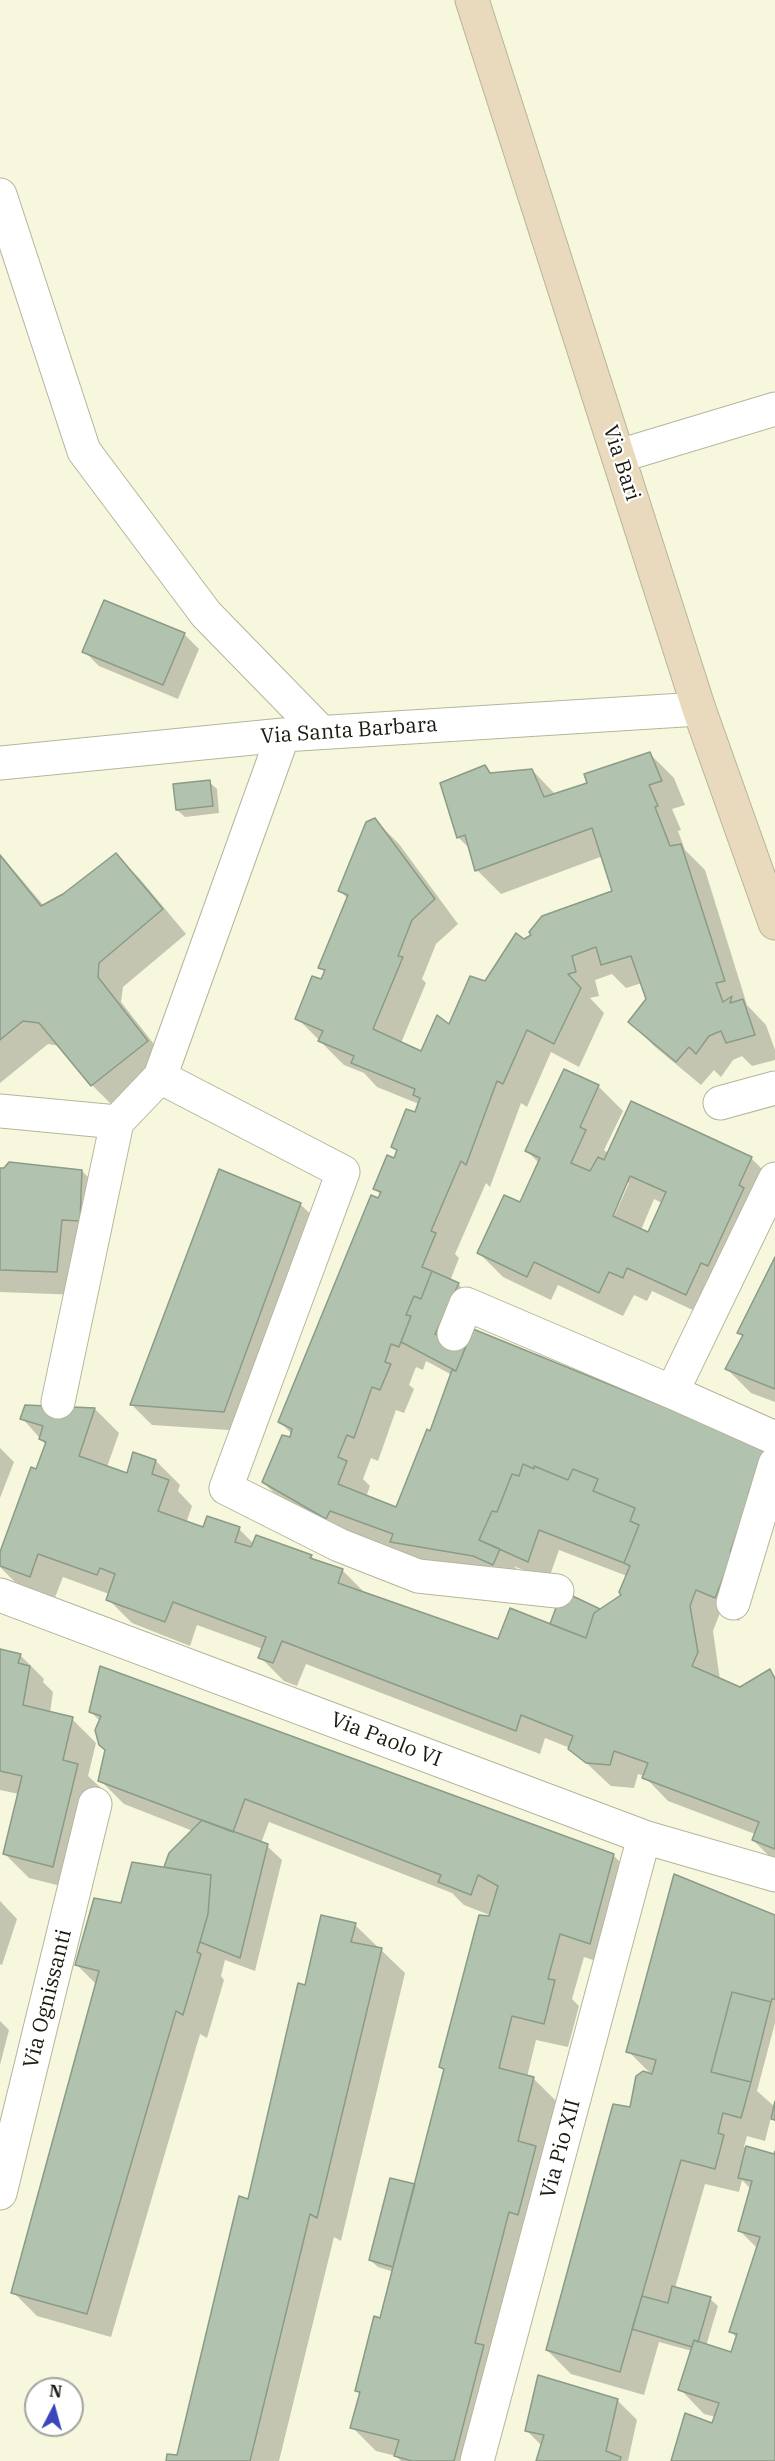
<!DOCTYPE html>
<style>
body{margin:0}
#map{position:relative;width:775px;height:2461px;overflow:hidden;background:#f6f7dc;font-family:"IBM Plex Serif",serif}
canvas{display:block}
.north{position:absolute;left:24px;top:2377px;width:60px;height:60px;box-sizing:border-box;background:#fff;border:2px solid #a3a39f;border-radius:50%;rotate:6deg;font-size:16px;font-weight:700;line-height:24px;text-align:center;color:#1a1a10}
.north::after{content:'';display:block;margin:auto;width:21px;height:27px;background:#3a47bb;clip-path:polygon(50% 0,100% 100%,50% 72%,0 100%)}
</style>
<div id="map">
<canvas width="775" height="2461"></canvas>
<div class="north">N</div>
</div>
<script>
const context = document.querySelector('canvas').getContext('2d');
context.lineJoin = 'round';
function paint(path, color) { context.fillStyle = color; context.fill(path, 'evenodd'); }
const shape = rows => new Path2D(rows.map(r => 'M' + r).join(''));
function strokePath(path, color, width, dash) { context.strokeStyle = color; context.lineWidth = width; context.lineCap = dash ? 'butt' : 'round'; context.setLineDash(dash || []); context.stroke(path); }
function label(font, color, halo, rows, align = 'center') {
  context.font = font + ' "IBM Plex Serif",serif'; context.lineWidth = 4.5; context.setLineDash([]); context.textBaseline = 'middle'; context.strokeStyle = halo; context.fillStyle = color; for (const [text, x, y, turn = 0] of rows) {
    context.save(); context.translate(x, y); context.rotate((+turn || 0) * Math.PI / 180); context.textAlign = isNaN(turn) ? turn : align; if (halo) context.strokeText(text, 0, 0); context.fillText(text, 0, 0); context.restore();
  }
}
const shadow = shape([
 [184,634,199,649,178,699,99,666,84,651],
 [650,754,674,778,685,805,672,809,681,830,678,831,685,850,705,870,747,1005,766,1025,775,1050,775,1060,752,1066,742,1056,733,1060,721,1077,714,1070,701,1085,654,1046,630,1022,648,999,642,983,626,988,612,974,595,980,599,996,590,998,604,1013,579,1067,551,1052,527,1107,521,1103,490,1187,486,1183,455,1254,459,1258,450,1281,458,1284,473,1299,451,1344,466,1351,765,1449,756,1578,739,1621,720,1613,713,1631,720,1680,740,1688,769,1671,775,1676,775,1862,753,1840,755,1834,668,1801,644,1776,638,1774,634,1788,611,1786,570,1748,545,1738,540,1754,306,1664,297,1686,284,1681,260,1657,263,1649,197,1625,190,1646,132,1623,108,1599,109,1594,63,1577,54,1600,21,1588,0,1567,0,1556,46,1445,22,1418,26,1407,95,1409,119,1433,107,1467,128,1475,156,1461,180,1485,178,1491,192,1506,186,1523,204,1529,239,1529,254,1544,311,1556,317,1562,342,1570,366,1594,499,1641,599,1610,623,1595,627,1576,559,1550,548,1581,514,1566,523,1575,416,1566,400,1551,287,1506,263,1482,291,1438,292,1434,279,1421,379,1200,381,1195,375,1189,395,1160,398,1152,392,1146,416,1114,419,1104,377,1087,364,1073,344,1065,297,1018,325,973,320,967,348,899,340,891,375,820,399,844,458,924,436,944,422,979,426,983,401,1043,422,1053,450,1026,524,941,614,892,603,856,501,894,477,870,471,850,458,837,485,767,492,774,532,770,556,795,589,784],
 [426,1361,452,1375,430,1433,397,1509,366,1497,370,1486,363,1479,371,1458,378,1461,396,1410,404,1413,414,1389,409,1385,416,1367,423,1370],
 [209,782,217,789,219,813,185,817,177,810],
 [0,854,44,906,64,896,116,855,140,879,186,934,123,987,121,1002,171,1066,116,1109,92,1085,60,1046,48,1044,0,1083],
 [564,1071,599,1087,623,1111,604,1150,609,1154,751,1158,775,1182,710,1318,652,1291,647,1301,634,1295,623,1316,558,1285,551,1300,503,1277,479,1253,520,1204,539,1163,527,1151],
 [626,1183,629,1183,611,1223,609,1222],
 [654,1199,662,1203,649,1234,641,1230],
 [0,1170,82,1171,106,1195,80,1295,0,1292],
 [300,1204,321,1224,244,1431,152,1425,132,1405],
 [775,1260,775,1402,751,1393,727,1369,743,1337,739,1333],
 [0,1448,14,1462,0,1498],
 [0,1651,20,1655,44,1679,43,1682,53,1692,50,1713,72,1719,96,1743,88,1776,102,1789,77,1890,29,1878,5,1854,19,1794,0,1790],
 [91,1712,613,1855,637,1879,614,1967,584,1957,572,1999,579,2006,568,2047,536,2040,527,2077,534,2079,558,2103,483,2461,401,2461,396,2456,376,2451,352,2427,361,2395,356,2391,381,2320,394,2272,378,2267,370,2260,416,2186,445,2071,441,2067,492,1916,464,1905,452,1893,269,1822,261,1843,267,1846,282,1860,255,1971,225,1960,221,1976,224,1980,207,2038,200,2034,111,2337,37,2316,13,2292,97,1985,77,1965,165,1869,170,1854,193,1831,124,1804,100,1780,107,1751,100,1721],
 [0,1901,17,1919,2,1965,0,1964],
 [775,1916,775,2023,757,2091,775,2107,775,2121,771,2117,765,2141,747,2136,744,2147,775,2155,775,2461,673,2461,713,2425,716,2417,704,2414,680,2389,692,2351,659,2342,644,2395,571,2374,547,2350,631,2109,652,2075,628,2051],
 [742,2180,751,2189,739,2230,758,2249,731,2332,737,2338,732,2354,706,2346,718,2306,710,2299,675,2288,705,2184,739,2192],
 [355,1925,405,1973,341,2241,334,2237,279,2461,167,2461,178,2457,306,1987],
 [0,2021,9,2030,0,2065],
 [617,2400,637,2420,628,2461,538,2461,542,2446,526,2430]
]);
const building = shape([
 [104,600,185,633,163,685,82,652,104,600],
 [650,752,662,781,649,785,658,806,655,807,670,846,681,844,725,981,716,983,723,1002,732,996,730,1003,743,999,755,1035,726,1043,721,1031,709,1036,696,1054,689,1047,676,1062,628,1022,646,999,631,956,601,965,596,947,572,956,576,972,568,974,581,988,554,1044,527,1030,503,1084,497,1081,466,1165,461,1161,431,1231,436,1233,422,1267,432,1271,421,1299,414,1296,406,1315,411,1316,399,1347,391,1344,385,1362,391,1364,380,1390,372,1387,354,1438,347,1435,338,1457,347,1461,338,1484,396,1507,427,1429,430,1431,452,1370,456,1371,473,1329,766,1448,748,1494,751,1495,730,1552,733,1553,715,1598,696,1590,690,1606,698,1652,692,1666,740,1687,770,1669,775,1679,775,1849,752,1840,759,1822,642,1778,648,1763,614,1751,610,1765,586,1763,568,1749,573,1736,521,1715,516,1731,282,1641,273,1663,258,1658,266,1637,173,1602,165,1622,106,1600,115,1574,100,1568,97,1575,38,1554,30,1577,0,1566,0,1552,31,1467,36,1469,46,1442,39,1439,43,1426,20,1419,25,1405,95,1408,79,1456,127,1473,133,1452,156,1460,152,1474,169,1480,158,1511,203,1527,207,1516,240,1527,235,1542,251,1547,256,1535,312,1555,310,1558,343,1569,338,1583,498,1639,510,1608,586,1638,594,1613,621,1595,619,1592,630,1566,624,1563,639,1525,630,1521,635,1508,593,1491,598,1479,573,1469,568,1480,534,1466,534,1469,523,1464,519,1476,512,1474,497,1512,492,1511,479,1540,500,1549,493,1565,473,1556,390,1542,393,1534,330,1511,326,1519,262,1482,282,1435,290,1437,292,1429,278,1422,371,1195,378,1198,381,1192,373,1189,387,1155,394,1158,397,1150,391,1147,406,1109,415,1112,420,1098,413,1095,415,1089,351,1063,354,1056,318,1041,323,1031,295,1019,312,976,321,979,325,970,318,968,348,895,338,891,366,822,375,818,435,899,412,920,398,956,403,957,373,1029,421,1051,437,1015,449,1024,470,976,485,981,516,933,524,939,531,935,529,932,542,916,612,891,592,828,475,871,465,835,457,838,440,783,485,765,490,773,532,769,544,797,587,783,584,774,650,752],
 [210,780,213,806,176,810,173,784,210,780],
 [116,853,163,909,99,963,98,977,148,1041,91,1086,39,1023,23,1021,0,1040,0,855,41,906,63,894,116,853],
 [564,1069,599,1085,580,1127,586,1130,571,1163,590,1171,598,1157,604,1160,631,1101,752,1157,739,1185,744,1188,708,1266,701,1263,686,1295,627,1268,623,1278,609,1272,599,1293,534,1262,527,1277,477,1253,504,1195,520,1202,540,1158,525,1151,564,1069],
 [630,1176,666,1192,648,1232,613,1216,630,1176],
 [9,1162,82,1170,80,1221,62,1220,57,1272,0,1270,0,1168,4,1168,9,1162],
 [219,1169,301,1203,224,1412,130,1405,219,1169],
 [775,1257,775,1389,725,1369,743,1335,737,1333,775,1257],
 [432,1271,459,1283,435,1334,465,1348,456,1371,401,1342,411,1316,406,1315,414,1296,421,1299,432,1271],
 [523,1464,534,1469,534,1466,568,1480,573,1469,598,1479,593,1491,635,1508,630,1521,639,1525,624,1563,539,1530,528,1562,479,1540,492,1511,497,1512,512,1474,519,1476,523,1464],
 [562,1591,600,1609,594,1613,586,1638,550,1624,562,1591],
 [0,1649,21,1654,18,1663,30,1666,23,1705,73,1717,63,1760,78,1764,53,1867,3,1854,22,1776,0,1771,0,1649],
 [100,1666,614,1854,590,1944,560,1934,548,1979,555,1980,544,2024,512,2016,499,2068,534,2077,518,2141,536,2146,518,2215,509,2212,475,2343,484,2345,454,2461,412,2461,394,2456,399,2440,350,2428,360,2392,355,2391,374,2316,380,2318,393,2267,444,2069,439,2067,479,1915,489,1916,498,1886,478,1875,471,1895,438,1882,441,1875,245,1799,233,1832,98,1781,105,1750,99,1745,95,1730,101,1716,89,1712,100,1666],
 [202,1820,268,1844,240,1958,200,1942,208,1914,211,1875,164,1867,169,1853,202,1820],
 [132,1862,211,1875,208,1914,197,1952,201,1954,183,2015,176,2011,87,2314,11,2293,99,1971,75,1965,94,1898,121,1903,132,1862],
 [674,1874,775,1915,775,1999,772,1999,771,2002,732,1992,711,2072,751,2082,741,2118,723,2113,718,2133,724,2135,715,2169,681,2160,620,2372,546,2350,613,2104,630,2107,636,2076,643,2071,652,2074,656,2060,626,2052,674,1874],
 [321,1915,356,1923,351,1942,382,1948,317,2218,310,2214,250,2461,166,2461,167,2454,177,2455,239,2196,248,2199,298,1983,305,1985,321,1915],
 [732,1992,771,2002,751,2082,711,2072,732,1992],
 [775,2101,775,2120,771,2119,775,2101],
 [746,2146,774,2154,775,2151,775,2461,671,2461,685,2413,712,2423,719,2403,678,2390,694,2340,731,2352,737,2334,729,2332,760,2237,738,2231,752,2181,738,2178,746,2146],
 [390,2178,415,2184,393,2267,369,2260,390,2178],
 [672,2286,711,2297,698,2342,694,2340,692,2347,632,2329,642,2296,668,2303,672,2286],
 [538,2375,618,2399,606,2451,621,2457,620,2461,536,2461,544,2435,525,2431,538,2375]
]);
const minor = shape([
 [0,195,84,451,206,614,321,732],
 [619,456,775,409],
 [0,763,283,735,699,709],
 [160,1077,343,1172,226,1488,339,1545,418,1576,557,1591],
 [720,1103,775,1088],
 [0,1111,117,1122],
 [775,1179,672,1392,775,1438],
 [454,1334,466,1304,672,1392],
 [58,1402,117,1122,160,1077,283,735],
 [0,1595,644,1837,775,1875],
 [733,1603,775,1464],
 [0,2193,95,1804],
 [477,2461,644,1837]
]);
const secondary = shape([
 [472,0,699,709,775,923]
]);
const streetNames = [
 ["Via Bari",621,463,72],
 ["Via Santa Barbara",349,731,-4],
 ["Via Paolo VI",386,1740,21],
 ["Via Ognissanti",48,1999,-76],
 ["Via Pio XII",561,2149,-75]
];
paint(shadow, '#0003');
paint(building, '#b1c3ae');
strokePath(building, '#8a9b87', 1.5);
strokePath(minor, '#b5b59c', 35);
strokePath(secondary, '#b5b59c', 35);
strokePath(minor, '#fff', 33);
strokePath(secondary, '#e9dabe', 33);
label('21px', '#1a1a10', '#fff', streetNames);
</script>
